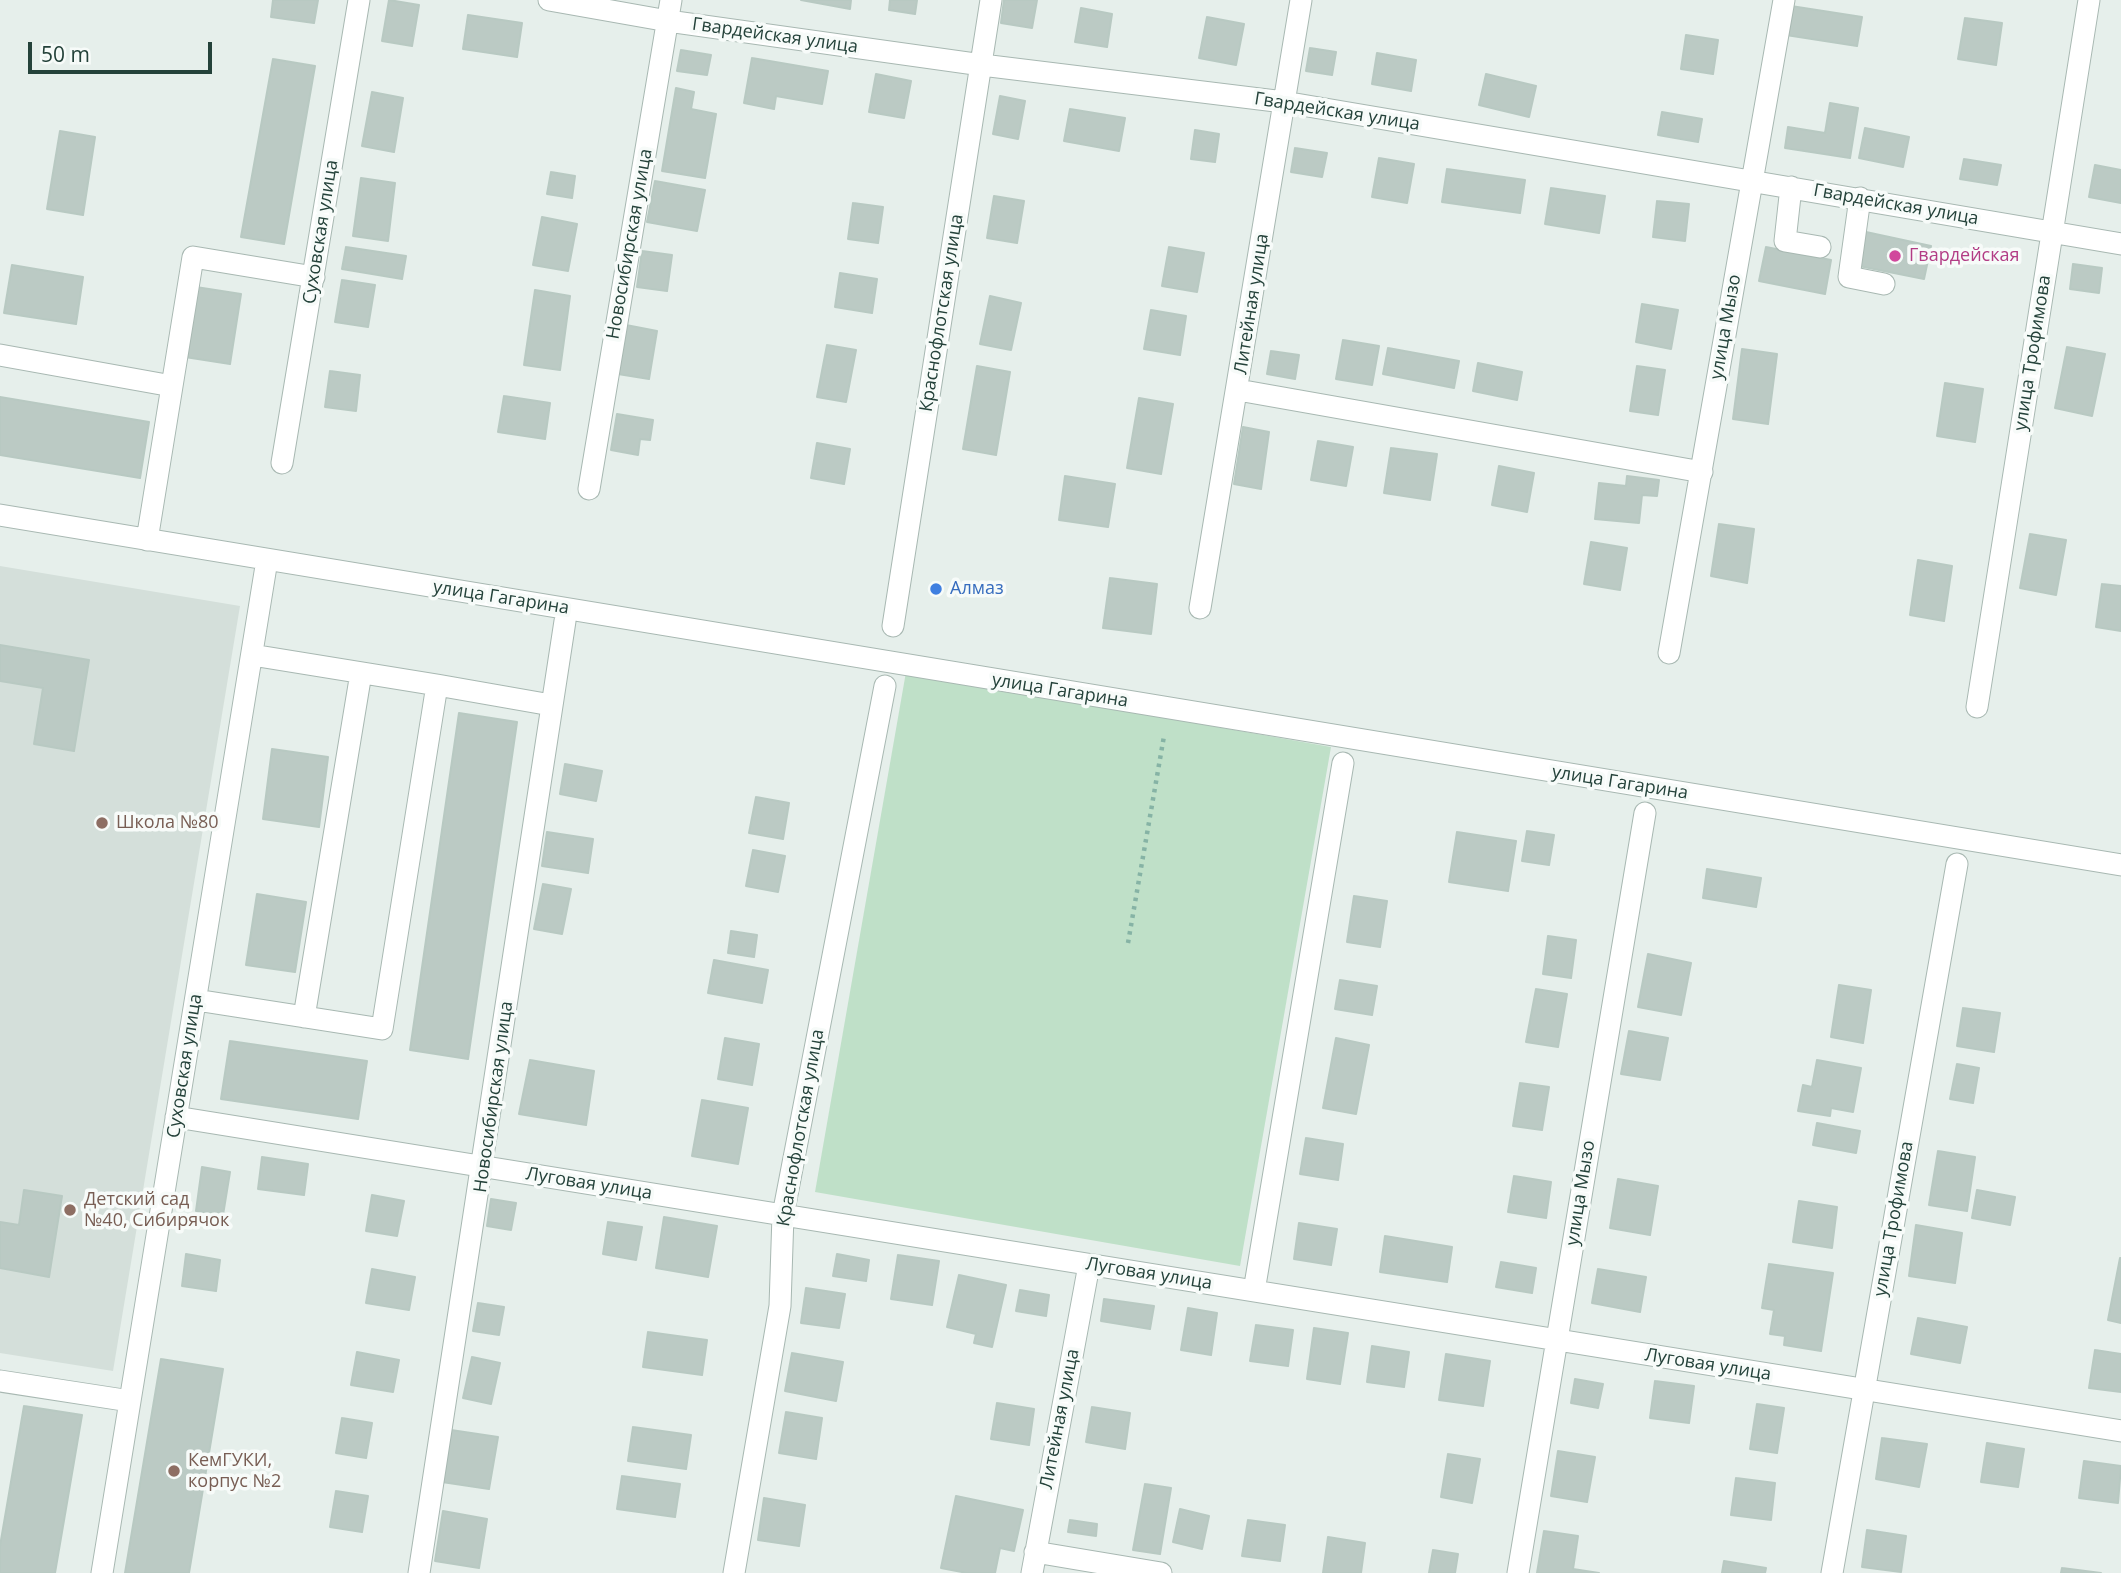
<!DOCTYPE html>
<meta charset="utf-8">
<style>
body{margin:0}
#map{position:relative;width:2121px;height:1573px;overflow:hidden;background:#e6efeb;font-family:"Open Sans",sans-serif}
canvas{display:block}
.scale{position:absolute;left:28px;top:42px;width:184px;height:32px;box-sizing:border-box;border:4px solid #24423a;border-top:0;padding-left:9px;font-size:21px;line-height:24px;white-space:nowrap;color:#24423a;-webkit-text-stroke:5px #f7fbf9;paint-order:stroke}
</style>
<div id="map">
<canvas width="2121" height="1573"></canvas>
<div class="scale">50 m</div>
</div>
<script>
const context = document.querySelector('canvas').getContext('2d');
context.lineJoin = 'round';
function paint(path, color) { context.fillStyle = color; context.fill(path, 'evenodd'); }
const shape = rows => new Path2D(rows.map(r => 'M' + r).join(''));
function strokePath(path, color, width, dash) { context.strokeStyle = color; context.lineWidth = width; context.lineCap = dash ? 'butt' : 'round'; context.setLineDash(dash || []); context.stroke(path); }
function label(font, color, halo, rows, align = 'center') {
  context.font = font + ' "Open Sans",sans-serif'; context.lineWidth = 7; context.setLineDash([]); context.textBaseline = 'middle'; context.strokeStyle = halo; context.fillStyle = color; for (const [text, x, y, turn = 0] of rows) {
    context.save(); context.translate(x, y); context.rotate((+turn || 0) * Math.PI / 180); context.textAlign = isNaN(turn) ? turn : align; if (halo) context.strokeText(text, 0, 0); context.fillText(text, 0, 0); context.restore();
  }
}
const built = shape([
 [0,566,240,606,113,1371,0,1353]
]);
const green = shape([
 [906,672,1331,747,1240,1266,815,1192]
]);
const building = shape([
 [273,0,318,0,314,23,271,17,273,0],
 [389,0,419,5,412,46,382,41,389,0],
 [801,0,851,0,850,9,801,0],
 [890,0,917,0,915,14,889,10,890,0],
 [1004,0,1037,0,1032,28,1001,23,1004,0],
 [1791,6,1862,17,1857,46,1786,35,1791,6],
 [1081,8,1112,14,1107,47,1075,42,1081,8],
 [468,15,522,23,517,57,463,49,468,15],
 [1207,17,1244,24,1236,65,1199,58,1207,17],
 [1965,18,2002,23,1996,65,1958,59,1965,18],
 [1686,35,1718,40,1713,74,1681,69,1686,35],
 [1310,48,1336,52,1332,75,1306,71,1310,48],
 [681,50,711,55,707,75,677,71,681,50],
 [1377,53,1416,60,1411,91,1372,84,1377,53],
 [752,58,828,71,822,104,776,96,774,109,744,103,752,58],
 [273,59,315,66,284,244,241,237,273,59],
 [876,74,911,81,904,118,869,112,876,74],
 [1486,74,1536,86,1529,117,1479,105,1486,74],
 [676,88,694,92,691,109,716,114,705,178,662,171,676,88],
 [372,92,403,98,394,152,362,146,372,92],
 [1000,96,1025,101,1018,139,993,134,1000,96],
 [1830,103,1858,108,1850,158,1785,148,1788,127,1825,133,1830,103],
 [1070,109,1125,118,1119,151,1064,141,1070,109],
 [1662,112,1702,119,1698,142,1658,135,1662,112],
 [1865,128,1909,137,1903,167,1859,158,1865,128],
 [1195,130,1219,134,1215,162,1191,159,1195,130],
 [60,131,95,137,83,215,47,209,60,131],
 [1295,148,1327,153,1322,177,1291,172,1295,148],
 [1379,158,1414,164,1407,203,1372,197,1379,158],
 [1964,159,2001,165,1997,185,1960,179,1964,159],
 [2095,165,2121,170,2121,203,2089,197,2095,165],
 [1447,169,1525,180,1520,213,1442,202,1447,169],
 [551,172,575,176,572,198,547,194,551,172],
 [361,178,395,183,388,241,353,236,361,178],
 [655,181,705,190,697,231,647,222,655,181],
 [1551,188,1605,196,1599,233,1545,224,1551,188],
 [994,196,1024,201,1017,243,987,238,994,196],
 [1657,201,1689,204,1685,241,1653,237,1657,201],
 [853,203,883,207,878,243,848,239,853,203],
 [542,217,577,224,568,271,533,265,542,217],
 [1866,232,1931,246,1924,279,1859,266,1866,232],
 [346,247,406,256,402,279,342,269,346,247],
 [1169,247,1204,253,1197,292,1162,286,1169,247],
 [1766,247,1831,260,1825,294,1759,281,1766,247],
 [642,251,672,255,667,291,637,287,642,251],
 [2073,264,2102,268,2099,293,2070,289,2073,264],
 [12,265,83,277,76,324,4,313,12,265],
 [840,273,877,279,872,313,835,307,840,273],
 [342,280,375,285,368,327,335,322,342,280],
 [196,287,241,294,230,364,185,357,196,287],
 [535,290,570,296,560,370,524,365,535,290],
 [990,296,1021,303,1011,350,980,344,990,296],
 [1642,304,1678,310,1671,349,1636,342,1642,304],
 [1151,310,1186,316,1180,355,1144,349,1151,310],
 [626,325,657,331,649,379,618,374,626,325],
 [1343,340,1379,346,1372,385,1336,379,1343,340],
 [827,345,856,350,846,402,817,397,827,345],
 [2067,347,2105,354,2092,416,2055,408,2067,347],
 [1388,348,1459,361,1454,388,1383,374,1388,348],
 [1742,349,1777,354,1768,424,1733,419,1742,349],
 [1271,351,1299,355,1295,379,1267,374,1271,351],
 [1478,363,1522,372,1517,400,1473,391,1478,363],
 [977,366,1010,372,996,455,963,449,977,366],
 [1637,366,1665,370,1658,415,1630,411,1637,366],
 [330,371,360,375,356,411,325,407,330,371],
 [1945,383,1983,389,1975,442,1937,436,1945,383],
 [504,396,550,403,545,439,498,432,504,396],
 [0,397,149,422,140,478,0,455,0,397],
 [1139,398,1173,404,1161,474,1127,468,1139,398],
 [617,414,653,420,650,440,640,439,638,455,611,450,617,414],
 [1243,427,1269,432,1261,489,1234,484,1243,427],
 [1318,441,1353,447,1346,486,1311,480,1318,441],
 [817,443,850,449,844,484,811,478,817,443],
 [1391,448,1437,454,1430,500,1384,493,1391,448],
 [1499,466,1534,473,1527,512,1492,505,1499,466],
 [1065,476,1115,484,1108,527,1059,520,1065,476],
 [1627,476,1659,480,1657,496,1642,495,1639,523,1595,519,1599,483,1626,486,1627,476],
 [1719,524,1754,529,1747,583,1711,576,1719,524],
 [2030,534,2066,540,2056,595,2020,588,2030,534],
 [1591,542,1627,548,1620,590,1584,584,1591,542],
 [1918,560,1952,566,1944,621,1910,615,1918,560],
 [1110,578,1157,584,1151,634,1103,628,1110,578],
 [2102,584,2121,586,2121,631,2096,627,2102,584],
 [0,645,89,660,74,751,34,744,43,688,0,681,0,645],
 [459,713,517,722,468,1059,410,1050,459,713],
 [272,749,328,757,319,827,263,819,272,749],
 [565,764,602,771,596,801,560,794,565,764],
 [756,797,789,803,783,839,749,833,756,797],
 [1527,831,1554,835,1549,865,1522,861,1527,831],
 [547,832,593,839,588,873,542,866,547,832],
 [1457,832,1516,841,1508,891,1449,882,1457,832],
 [753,850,785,856,778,892,746,886,753,850],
 [1707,869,1761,878,1756,907,1703,898,1707,869],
 [543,884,571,889,562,934,534,929,543,884],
 [257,894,306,902,295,972,246,965,257,894],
 [1354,896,1387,901,1380,947,1347,942,1354,896],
 [731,931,757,935,754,957,728,953,731,931],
 [1548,936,1576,940,1571,978,1543,974,1548,936],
 [1648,954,1691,963,1681,1015,1638,1007,1648,954],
 [714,960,768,970,762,1003,708,993,714,960],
 [1340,980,1377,986,1372,1015,1335,1009,1340,980],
 [1839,985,1871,990,1863,1043,1831,1037,1839,985],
 [1536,989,1567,994,1558,1047,1526,1042,1536,989],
 [1963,1008,2000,1013,1994,1052,1957,1046,1963,1008],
 [1629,1031,1668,1038,1660,1080,1621,1074,1629,1031],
 [725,1038,759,1044,752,1085,718,1079,725,1038],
 [1336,1038,1369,1045,1356,1114,1323,1108,1336,1038],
 [230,1041,367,1061,358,1119,221,1099,230,1041],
 [530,1060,594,1071,586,1125,519,1114,530,1060],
 [1817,1060,1861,1068,1853,1112,1831,1108,1830,1116,1798,1111,1803,1085,1812,1087,1817,1060],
 [1957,1064,1979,1068,1973,1103,1950,1099,1957,1064],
 [1520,1083,1549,1087,1542,1130,1513,1126,1520,1083],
 [702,1100,748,1108,738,1164,692,1156,702,1100],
 [1817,1123,1860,1131,1856,1153,1813,1145,1817,1123],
 [1306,1138,1343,1144,1338,1180,1300,1174,1306,1138],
 [1938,1151,1975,1157,1967,1211,1929,1205,1938,1151],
 [262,1157,308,1164,304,1195,258,1189,262,1157],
 [202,1167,230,1172,223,1215,196,1211,202,1167],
 [1514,1176,1551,1182,1546,1218,1508,1212,1514,1176],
 [1618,1179,1658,1186,1650,1235,1610,1228,1618,1179],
 [24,1190,62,1196,49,1277,0,1268,0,1222,19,1225,24,1190],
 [1977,1190,2015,1197,2010,1225,1972,1218,1977,1190],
 [372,1195,404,1201,397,1236,366,1231,372,1195],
 [491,1199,516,1203,511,1230,487,1226,491,1199],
 [1799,1201,1837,1207,1832,1248,1793,1242,1799,1201],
 [664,1217,717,1226,708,1277,656,1268,664,1217],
 [608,1222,642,1227,636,1260,603,1254,608,1222],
 [1299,1223,1337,1229,1331,1265,1294,1259,1299,1223],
 [1916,1225,1962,1233,1955,1283,1909,1276,1916,1225],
 [1385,1236,1452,1247,1447,1282,1380,1272,1385,1236],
 [186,1254,220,1260,216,1291,182,1286,186,1254],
 [837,1254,869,1260,866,1281,833,1276,837,1254],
 [898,1255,939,1261,932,1305,891,1299,898,1255],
 [2120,1258,2121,1258,2121,1323,2108,1320,2120,1258],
 [1501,1262,1536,1268,1532,1293,1496,1287,1501,1262],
 [1769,1264,1833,1273,1821,1351,1784,1345,1785,1336,1770,1334,1774,1310,1762,1308,1769,1264],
 [372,1269,415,1277,409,1310,366,1303,372,1269],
 [1598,1269,1646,1277,1640,1312,1592,1303,1598,1269],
 [959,1275,1006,1285,992,1347,974,1343,976,1334,947,1327,959,1275],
 [806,1288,845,1294,839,1328,801,1323,806,1288],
 [1020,1290,1049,1295,1046,1316,1016,1311,1020,1290],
 [1104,1299,1154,1306,1150,1329,1101,1321,1104,1299],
 [478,1303,504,1307,499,1335,473,1331,478,1303],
 [1188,1308,1217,1313,1211,1355,1181,1350,1188,1308],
 [1918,1318,1967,1327,1960,1363,1911,1354,1918,1318],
 [1256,1325,1293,1330,1288,1366,1250,1361,1256,1325],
 [1314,1328,1348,1333,1340,1384,1307,1379,1314,1328],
 [648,1332,707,1340,702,1375,643,1367,648,1332],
 [1372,1346,1409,1352,1404,1387,1367,1382,1372,1346],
 [2095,1350,2121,1354,2121,1392,2089,1388,2095,1350],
 [357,1352,399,1360,393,1392,351,1385,357,1352],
 [792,1353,843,1362,836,1401,785,1391,792,1353],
 [1446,1354,1490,1361,1483,1406,1439,1400,1446,1354],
 [472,1357,500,1363,491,1404,463,1398,472,1357],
 [161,1359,223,1369,189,1573,125,1573,161,1359],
 [1575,1379,1603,1384,1598,1408,1571,1403,1575,1379],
 [1655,1381,1694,1386,1689,1423,1650,1418,1655,1381],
 [997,1403,1034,1409,1029,1445,991,1439,997,1403],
 [1757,1404,1784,1408,1777,1453,1750,1449,1757,1404],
 [24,1406,82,1415,55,1573,0,1573,0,1546,24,1406],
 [1092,1407,1130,1413,1125,1449,1086,1442,1092,1407],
 [786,1412,822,1418,816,1459,779,1453,786,1412],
 [342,1418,372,1423,366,1458,336,1453,342,1418],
 [633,1427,691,1435,686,1469,628,1461,633,1427],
 [451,1430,498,1437,489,1489,442,1482,451,1430],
 [1882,1438,1927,1444,1919,1487,1876,1479,1882,1438],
 [1987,1443,2024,1449,2018,1487,1981,1482,1987,1443],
 [1558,1451,1595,1457,1587,1502,1551,1496,1558,1451],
 [1448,1454,1480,1459,1472,1503,1441,1497,1448,1454],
 [2084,1461,2121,1466,2118,1503,2079,1498,2084,1461],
 [622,1476,680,1484,675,1517,617,1509,622,1476],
 [1736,1478,1775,1483,1771,1520,1731,1515,1736,1478],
 [1145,1484,1171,1488,1160,1554,1133,1550,1145,1484],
 [336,1491,368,1496,362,1532,330,1527,336,1491],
 [956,1496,1023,1510,1014,1551,1000,1548,995,1573,967,1573,941,1568,956,1496],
 [764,1498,805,1505,799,1546,758,1540,764,1498],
 [1180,1509,1209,1516,1202,1549,1173,1542,1180,1509],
 [443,1511,487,1519,479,1568,435,1561,443,1511],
 [1070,1520,1097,1524,1096,1536,1068,1532,1070,1520],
 [1248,1520,1285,1525,1280,1561,1242,1556,1248,1520],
 [1867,1530,1906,1536,1901,1572,1862,1567,1867,1530],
 [1544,1531,1578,1536,1573,1569,1599,1573,1537,1573,1544,1531],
 [1328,1537,1365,1543,1361,1573,1323,1573,1328,1537],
 [1433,1550,1458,1554,1455,1573,1429,1573,1433,1550],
 [1724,1561,1766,1568,1765,1573,1722,1573,1724,1561],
 [2062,1568,2101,1573,2061,1573,2062,1568]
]);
const path = shape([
 [1128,943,1164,736]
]);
const minor = shape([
 [549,0,668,21,982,65,1284,102,2121,244],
 [1791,187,1785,241,1820,247],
 [1860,198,1849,277,1884,284],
 [0,355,172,386],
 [1238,390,1702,472],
 [282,463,359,0],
 [589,489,671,0],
 [0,515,2121,865],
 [147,540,193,257,314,277],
 [1200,608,1301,0],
 [893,626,991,0],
 [1669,653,1784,0],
 [437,685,551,705],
 [1977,707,2089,0],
 [196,1000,382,1029,437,685,252,655],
 [304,1017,361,673],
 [176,1117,2121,1431],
 [1254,1291,1343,763],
 [0,1381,130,1401],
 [1035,1552,1161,1573],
 [102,1573,267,560],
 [419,1573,565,621],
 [734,1573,780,1306,783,1215,885,686],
 [1032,1573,1089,1265],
 [1518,1573,1645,813],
 [1832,1573,1957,864]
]);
const markers = [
 [1895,256,7,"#d1479c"],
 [936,589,7,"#3f7fe0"],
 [102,823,7,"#8d6e63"],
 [70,1210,7,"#8d6e63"],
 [174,1471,7,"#8d6e63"]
];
const streetNames = [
 ["Гвардейская улица",775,36,8],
 ["Гвардейская улица",1337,112,9],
 ["Гвардейская улица",1896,205,10],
 ["Суховская улица",321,232,-81],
 ["Новосибирская улица",630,244,-80],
 ["Литейная улица",1252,304,-81],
 ["Краснофлотская улица",942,313,-81],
 ["улица Мызо",1726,327,-80],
 ["улица Трофимова",2033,353,-81],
 ["улица Гагарина",501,598,9],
 ["улица Гагарина",1060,691,9],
 ["улица Гагарина",1620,783,9],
 ["Суховская улица",185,1066,-81],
 ["Новосибирская улица",494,1097,-82],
 ["Краснофлотская улица",801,1128,-80],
 ["Луговая улица",589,1184,9],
 ["улица Мызо",1581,1193,-81],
 ["улица Трофимова",1894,1219,-80],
 ["Луговая улица",1149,1274,9],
 ["Луговая улица",1708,1365,9],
 ["Литейная улица",1060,1419,-79]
];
const hotelNames = [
 ["Гвардейская",1909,256]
];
const shopNames = [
 ["Алмаз",950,589]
];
const educationNames = [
 ["Школа №80",116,823],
 ["Детский сад",84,1200],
 ["№40, Сибирячок",84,1221],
 ["КемГУКИ,",188,1461],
 ["корпус №2",188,1482]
];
paint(built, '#d4dfda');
paint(green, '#bfe0c8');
paint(building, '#bbcac4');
strokePath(building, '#b8c9c2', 2);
strokePath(minor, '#a8b8b2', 23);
strokePath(path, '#86b3a5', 4.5, [3.5, 5]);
strokePath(minor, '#fff', 21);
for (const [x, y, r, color] of markers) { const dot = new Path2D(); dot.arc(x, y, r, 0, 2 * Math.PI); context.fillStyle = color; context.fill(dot); strokePath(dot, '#f7fbf9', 2.5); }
label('18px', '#24423a', '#f7fbf9', streetNames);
label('18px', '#b23c85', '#f7fbf9', hotelNames, 'left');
label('18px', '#366cbe', '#f7fbf9', shopNames, 'left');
label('18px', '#785e54', '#f7fbf9', educationNames, 'left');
</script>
